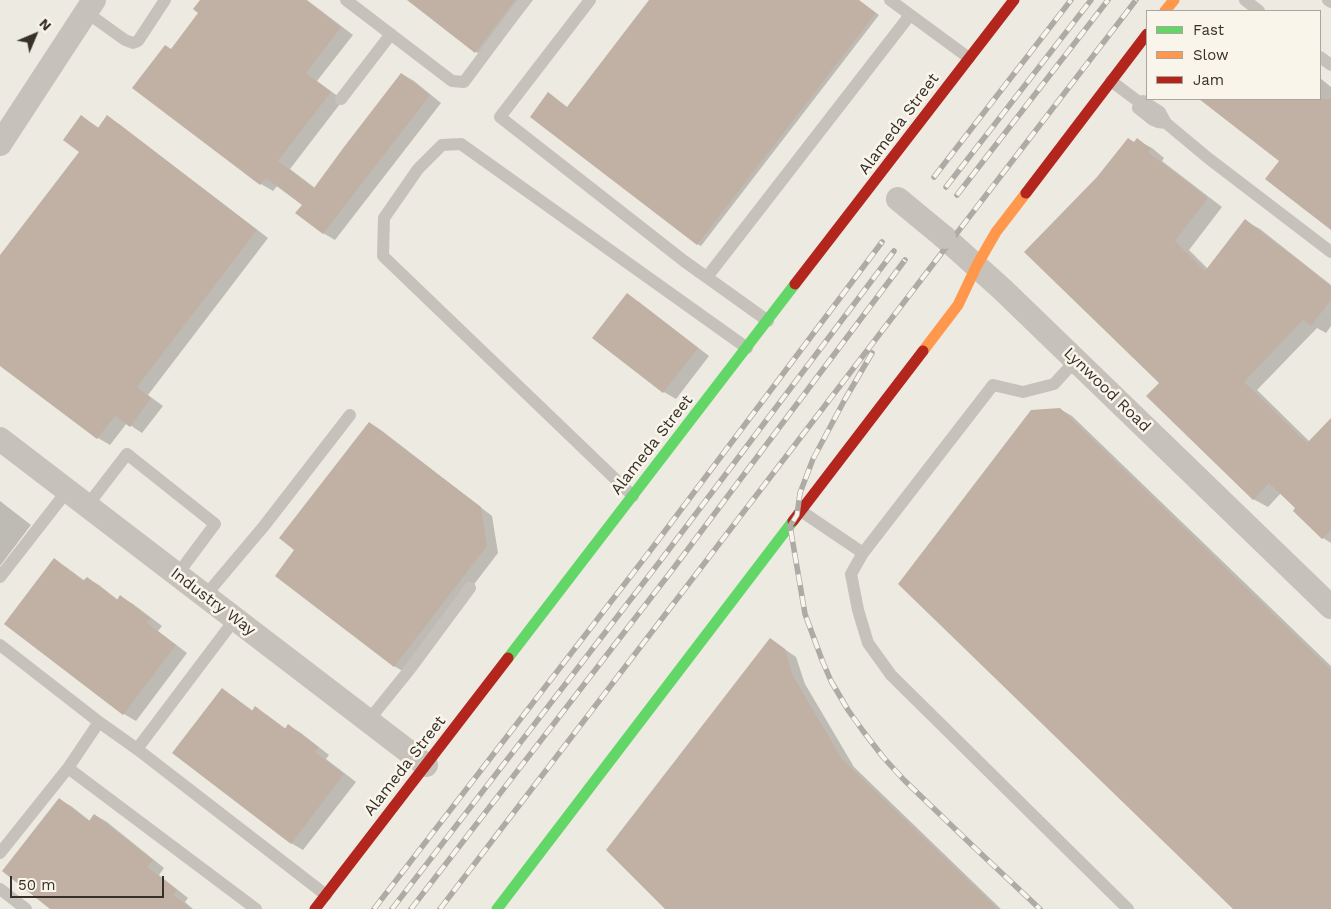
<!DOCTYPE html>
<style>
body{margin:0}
#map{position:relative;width:1331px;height:909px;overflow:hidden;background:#edeae2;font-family:"Work Sans",sans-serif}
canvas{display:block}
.legend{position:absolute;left:1146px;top:10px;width:175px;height:90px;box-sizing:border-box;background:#f9f5ea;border:1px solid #aba69d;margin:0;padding:6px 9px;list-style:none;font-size:15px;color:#373029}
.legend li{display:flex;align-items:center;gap:10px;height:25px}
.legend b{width:25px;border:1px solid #aba69d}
.north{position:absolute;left:10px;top:10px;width:50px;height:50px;-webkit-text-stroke:4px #f9f5ea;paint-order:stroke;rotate:45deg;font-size:14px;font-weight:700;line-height:20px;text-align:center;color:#373029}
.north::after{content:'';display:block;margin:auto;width:18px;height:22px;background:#373029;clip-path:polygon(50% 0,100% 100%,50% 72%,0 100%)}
.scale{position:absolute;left:10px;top:876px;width:154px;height:22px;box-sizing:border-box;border:2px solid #373029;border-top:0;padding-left:6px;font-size:15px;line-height:18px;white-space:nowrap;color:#373029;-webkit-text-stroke:4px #f9f5ea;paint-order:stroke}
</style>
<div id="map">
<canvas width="1331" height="909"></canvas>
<ul class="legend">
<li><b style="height:6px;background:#63d668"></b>Fast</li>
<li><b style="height:6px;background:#ff974d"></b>Slow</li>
<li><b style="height:6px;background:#b3261e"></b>Jam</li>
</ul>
<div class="north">N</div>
<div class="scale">50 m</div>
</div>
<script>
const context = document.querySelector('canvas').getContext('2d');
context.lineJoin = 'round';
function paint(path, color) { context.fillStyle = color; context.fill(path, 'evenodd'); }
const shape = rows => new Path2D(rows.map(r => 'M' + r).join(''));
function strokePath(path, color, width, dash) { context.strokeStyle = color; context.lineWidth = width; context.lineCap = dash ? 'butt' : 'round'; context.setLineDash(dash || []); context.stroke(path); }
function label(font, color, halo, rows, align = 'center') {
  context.font = font + ' "Work Sans",sans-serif'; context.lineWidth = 5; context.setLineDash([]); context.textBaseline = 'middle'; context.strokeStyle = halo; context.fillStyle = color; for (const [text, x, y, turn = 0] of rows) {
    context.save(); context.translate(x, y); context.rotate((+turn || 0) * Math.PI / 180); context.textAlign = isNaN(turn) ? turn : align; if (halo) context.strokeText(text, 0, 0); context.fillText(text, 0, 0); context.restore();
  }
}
const shadow = shape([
 [202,0,307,0,353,35,317,81,343,100,290,169,315,188,402,74,414,81,441,103,335,240,323,233,303,204,278,185,273,191,261,184,134,88,172,50,200,13],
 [409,0,533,0,488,58,476,52],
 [650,0,858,0,879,15,701,246,697,244],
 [1320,78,1331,87,1331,228,1281,160,1201,99,1320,99],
 [82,117,99,128,107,117,119,124,268,238,148,395,163,406,142,433,127,423,110,445,98,438,0,364,0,257,81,152],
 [1137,140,1152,148,1164,158,1162,161,1222,207,1189,250,1208,269,1245,221,1260,229,1331,285,1331,326,1326,333,1317,328,1257,390,1310,442,1331,420,1331,543,1323,538,1294,511,1297,508,1281,493,1268,507,1253,499,1161,383,1135,143],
 [627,295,639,302,709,356,676,399,664,392,594,338],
 [1060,409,1072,416,1331,666,1331,909,1235,909],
 [370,423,381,430,492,516,498,553,406,673,394,666,296,550],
 [0,501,31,525,0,566],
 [54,560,66,567,85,581,87,578,99,585,118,600,121,597,133,604,162,626,158,631,187,653,136,721,124,714],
 [770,639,796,657,805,684,854,767,1001,909,667,909],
 [222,690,234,697,253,711,255,708,267,715,286,729,289,726,301,733,329,755,326,759,356,782,303,850,291,843],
 [59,799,71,806,90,821,95,815,107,822,164,868,159,875,188,898,185,902,193,909,52,909]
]);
const building = shape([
 [200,0,306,0,341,27,306,73,331,92,278,161,314,188,344,147,401,73,430,95,323,234,295,213,302,205,266,178,260,185,132,88,165,45,171,49,198,13,193,9],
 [407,0,515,0,475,53],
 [649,0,859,0,876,13,697,245,530,117,548,92,567,107],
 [1199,99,1331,99,1331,230,1265,179,1279,161],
 [81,115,98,128,107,115,257,230,137,387,151,398,130,427,115,416,97,439,0,366,0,255,79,152,63,140],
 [1128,138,1134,142,1137,138,1151,149,1148,152,1208,198,1175,241,1205,271,1245,219,1331,286,1331,300,1311,326,1303,320,1244,382,1307,443,1331,418,1331,530,1322,539,1293,511,1295,508,1269,483,1253,500,1146,396,1159,383,1024,252,1097,177],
 [627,293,698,348,663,393,592,338],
 [1060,408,1331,670,1331,909,1233,909,898,584,1031,410],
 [369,422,481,507,487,546,394,667,275,576,294,550,279,538],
 [54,558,83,581,87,577,117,600,120,595,150,618,147,623,176,645,123,715,4,624],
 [770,638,785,649,793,676,842,759,998,909,665,909,606,850],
 [222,688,252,711,255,706,285,729,288,724,318,747,315,752,344,774,291,844,172,753],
 [59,798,89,821,94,814,153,860,147,867,177,890,173,895,192,909,50,909,2,871]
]);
const lane = shape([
 [346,0,452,81,464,82,525,0],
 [590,0,500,117,684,261,768,321],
 [890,0,969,58],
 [1245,0,1259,11],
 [1328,0,1331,2],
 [86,12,125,40,133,43,138,41,165,0],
 [1320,57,1331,65],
 [1111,81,1139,102,1143,101,1160,112,1166,123,1208,158,1331,252],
 [341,99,391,34],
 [1139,102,1138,108,1153,120,1158,122,1166,123],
 [707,277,910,15],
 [633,496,383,256,384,218,418,169,442,145,461,144,747,348],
 [87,506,127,454,215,524,177,575],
 [801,511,863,553,993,385,1023,392,1054,384,1076,360],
 [863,553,851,574,858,610,868,643,891,675,1128,909],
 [0,577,67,491],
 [205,596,264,526,350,415],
 [0,645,99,722],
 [368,721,410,669,470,588],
 [137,749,235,619],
 [0,853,68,768],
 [0,889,26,909],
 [256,909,68,768,99,722,137,749,326,895]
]);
const street = shape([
 [0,144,94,0],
 [944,237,1002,289,1331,607],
 [0,439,426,765]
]);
const fast = shape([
 [508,658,795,284],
 [497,909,793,521]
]);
const slow = shape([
 [1165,11,1174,0],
 [923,351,958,305,977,265,996,232,1026,193]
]);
const jam = shape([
 [1026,193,1147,34],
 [795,284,1014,0],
 [793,521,923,351],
 [315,909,508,658]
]);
const rail = shape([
 [934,177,1071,0],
 [946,187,1091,0],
 [957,195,1108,0],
 [872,353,844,401,813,459,800,493,797,515,790,526,805,614,822,660,831,681,848,710,863,731,883,757,904,780,976,849,1040,909],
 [374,909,650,551,882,242],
 [392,909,661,560,894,251],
 [411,909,673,569,905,260],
 [440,909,950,242,1136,0]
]);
const streetBridge = shape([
 [898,199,944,237]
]);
const streetNames = [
 ["Alameda Street",899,124,-53],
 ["Lynwood Road",1107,390,44],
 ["Alameda Street",652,445,-52],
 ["Industry Way",213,602,37],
 ["Alameda Street",405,766,-52]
];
paint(shadow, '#0003');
paint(building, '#c0b1a4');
strokePath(lane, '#c6c2bb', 12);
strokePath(street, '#c6c2bb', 24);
strokePath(fast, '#63d668', 11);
strokePath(slow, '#ff974d', 11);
strokePath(jam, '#b3261e', 11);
strokePath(rail, '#aeaaa5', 5.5);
strokePath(rail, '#f9f5ea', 4, [11]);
strokePath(streetBridge, '#c6c2bb', 24);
label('16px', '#373029', '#f9f5ea', streetNames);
</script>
